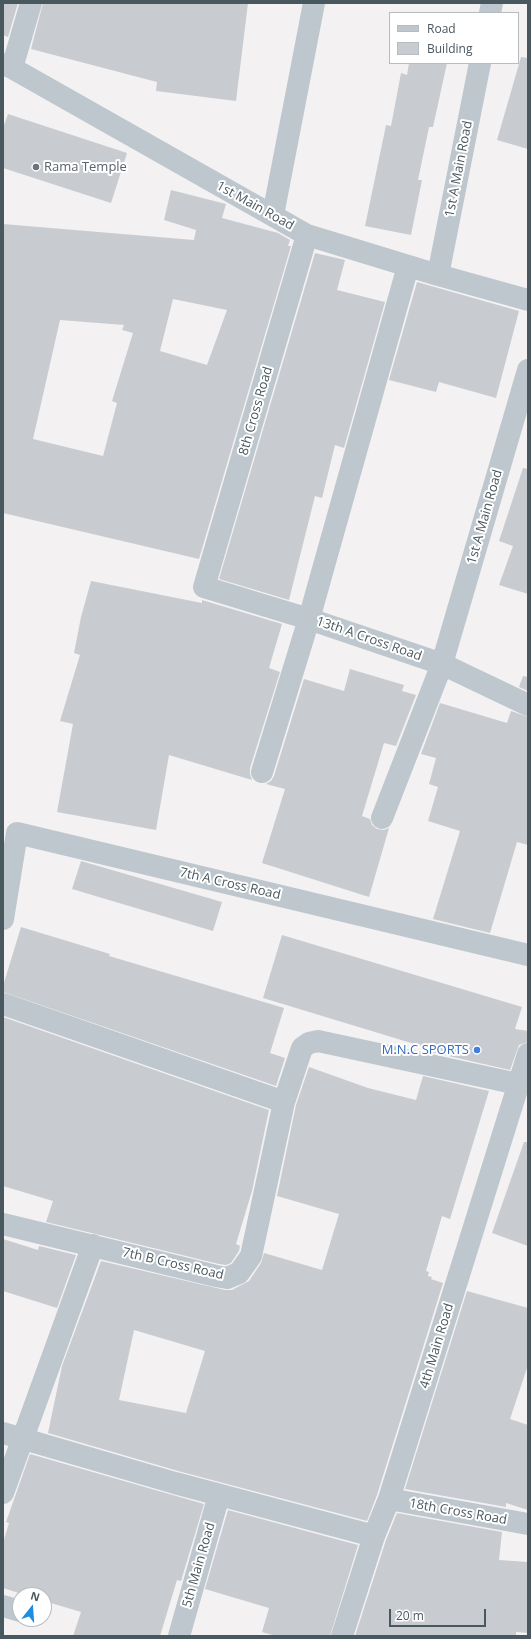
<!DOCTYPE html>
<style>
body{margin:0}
#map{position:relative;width:531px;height:1639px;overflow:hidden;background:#f3f1f1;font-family:"Open Sans",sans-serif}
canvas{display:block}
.frame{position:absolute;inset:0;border:4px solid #49575e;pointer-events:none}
.legend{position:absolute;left:389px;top:12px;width:130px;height:52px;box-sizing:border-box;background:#fff;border:1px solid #b6bcbf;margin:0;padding:5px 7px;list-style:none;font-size:12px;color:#49575e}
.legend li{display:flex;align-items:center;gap:8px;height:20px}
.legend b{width:20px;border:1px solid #b6bcbf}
.north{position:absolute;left:12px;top:1587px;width:40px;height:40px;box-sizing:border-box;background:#fff;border:1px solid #b6bcbf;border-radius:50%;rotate:17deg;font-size:11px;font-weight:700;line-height:16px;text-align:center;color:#49575e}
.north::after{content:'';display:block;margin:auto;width:14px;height:18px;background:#1d8ee0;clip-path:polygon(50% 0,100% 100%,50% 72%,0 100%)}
.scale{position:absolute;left:389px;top:1609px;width:97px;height:18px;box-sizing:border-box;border:2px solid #49575e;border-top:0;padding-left:5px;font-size:12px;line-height:14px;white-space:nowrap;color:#49575e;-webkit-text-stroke:3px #fff;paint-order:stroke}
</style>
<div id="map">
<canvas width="531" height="1639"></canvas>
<div class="frame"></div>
<ul class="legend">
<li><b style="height:5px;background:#bdc7cd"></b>Road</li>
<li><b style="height:11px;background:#c8ccd0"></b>Building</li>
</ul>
<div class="north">N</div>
<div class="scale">20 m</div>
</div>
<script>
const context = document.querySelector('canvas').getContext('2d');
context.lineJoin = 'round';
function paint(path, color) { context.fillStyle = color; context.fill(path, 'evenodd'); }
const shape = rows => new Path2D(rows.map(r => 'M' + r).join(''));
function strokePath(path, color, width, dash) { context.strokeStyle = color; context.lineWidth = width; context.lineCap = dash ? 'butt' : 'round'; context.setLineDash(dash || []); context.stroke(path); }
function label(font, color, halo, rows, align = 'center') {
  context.font = font + ' "Open Sans",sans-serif'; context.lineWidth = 4; context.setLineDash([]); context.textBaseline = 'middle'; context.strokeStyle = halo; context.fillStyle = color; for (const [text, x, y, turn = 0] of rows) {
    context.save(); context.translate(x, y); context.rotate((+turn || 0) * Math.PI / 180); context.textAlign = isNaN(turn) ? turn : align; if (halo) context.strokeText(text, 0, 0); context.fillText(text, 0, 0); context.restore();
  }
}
const building = shape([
 [3,3,18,3,8,37,3,35],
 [43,3,248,3,236,101,156,91,157,82,31,49],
 [521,57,528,58,528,149,497,140],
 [409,63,447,63,433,127,429,127,418,180,422,180,411,235,365,226,386,125,391,126,401,73,407,75],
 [8,114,127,153,111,203,3,168,3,128],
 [171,190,226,204,222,218,278,233,290,240,288,246,291,246,199,559,3,513,3,224,194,240,196,230,164,220],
 [173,299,227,310,207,365,160,351],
 [60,320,124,325,122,330,133,333,112,401,117,403,103,456,33,439],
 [315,253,345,260,337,290,385,302,344,448,335,445,322,498,315,496,289,600,219,579],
 [417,282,519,311,496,398,439,382,436,392,389,380],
 [523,468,528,469,528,594,499,585,513,546,499,541],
 [91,581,202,603,202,600,282,624,269,668,280,672,250,768,250,774,252,780,169,755,156,830,57,812,73,724,60,721,80,655,74,653,81,617],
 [350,669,404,685,402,691,416,695,396,746,384,743,362,816,370,819,372,825,377,829,384,830,389,828,369,897,262,863,285,789,266,784,271,781,274,776,304,679,344,691],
 [523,676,528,677,528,691,519,687],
 [440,703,507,723,511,711,528,717,528,845,517,842,490,933,433,919,460,831,428,821,438,787,429,784,436,758,421,754],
 [81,861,222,902,213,931,72,889],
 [21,927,110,954,109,956,284,1008,270,1053,285,1058,276,1086,3,992,3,986],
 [282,935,522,1007,515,1029,528,1031,528,1042,519,1045,510,1070,431,1052,431,1049,263,998],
 [3,1017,269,1110,252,1191,236,1244,240,1246,239,1251,231,1263,226,1265,219,1264,46,1222,53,1201,3,1186],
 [309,1067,368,1088,416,1100,423,1076,489,1091,450,1219,442,1216,426,1271,429,1272,428,1276,432,1277,431,1279,443,1283,377,1495,367,1521,178,1471,48,1433,62,1366,101,1261,225,1290,232,1290,249,1281,261,1263,264,1253,322,1270,339,1214,277,1196,296,1105],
 [134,1330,205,1351,186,1413,119,1400],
 [524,1142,528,1142,528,1246,492,1233],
 [3,1239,38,1250,39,1246,76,1255,57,1308,3,1291],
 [467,1291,528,1308,528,1365,510,1419,528,1425,528,1510,506,1503,506,1507,405,1489],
 [30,1454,204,1504,181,1581,177,1580,160,1636,73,1636,81,1612,44,1601,44,1595,25,1595,3,1588,3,1543,9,1523,6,1522],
 [228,1510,358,1545,330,1636,276,1636,262,1632,269,1608,205,1589],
 [397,1513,502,1532,499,1560,528,1562,528,1633,516,1632,516,1636,355,1636,386,1540]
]);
const minor = shape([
 [490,13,492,3],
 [3,64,12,68,307,235,438,275,528,300],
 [12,68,31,3],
 [273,215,314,3],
 [307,235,204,587,309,619,442,664,528,705],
 [438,275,480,63],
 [262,772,309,619,408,266],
 [382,818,442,664,528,370],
 [3,919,17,833,528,955],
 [3,1004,284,1102,302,1048,309,1043,318,1041,518,1084],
 [3,1224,216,1276,227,1278,239,1273,251,1256,284,1102],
 [3,1433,175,1483,374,1536],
 [3,1493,93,1245],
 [389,1499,528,1524],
 [3,1606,20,1611],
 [179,1636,219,1495],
 [342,1636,374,1536,389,1499,528,1054]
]);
const markers = [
 [36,167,4,"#6b7280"],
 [477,1050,4,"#3f7fe0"]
];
const worshipNames = [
 ["Rama Temple",44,167]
];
const streetNames = [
 ["1st A Main Road",459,169,-79],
 ["1st Main Road",255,206,29],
 ["8th Cross Road",256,411,-74],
 ["1st A Main Road",485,517,-74],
 ["13th A Cross Road",369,639,19],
 ["7th A Cross Road",230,884,13],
 ["7th B Cross Road",173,1264,13],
 ["4th Main Road",437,1346,-73],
 ["18th Cross Road",458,1512,10],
 ["5th Main Road",199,1565,-74]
];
const shopNames = [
 ["M.N.C SPORTS",469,1050]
];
paint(building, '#c8ccd0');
strokePath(minor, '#bdc7cd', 22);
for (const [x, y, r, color] of markers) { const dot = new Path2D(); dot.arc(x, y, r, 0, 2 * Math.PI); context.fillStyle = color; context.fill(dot); strokePath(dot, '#fff', 1.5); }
label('13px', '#5b616d', '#fff', worshipNames, 'left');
label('13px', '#49575e', '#fff', streetNames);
label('13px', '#366cbe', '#fff', shopNames, 'right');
</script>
